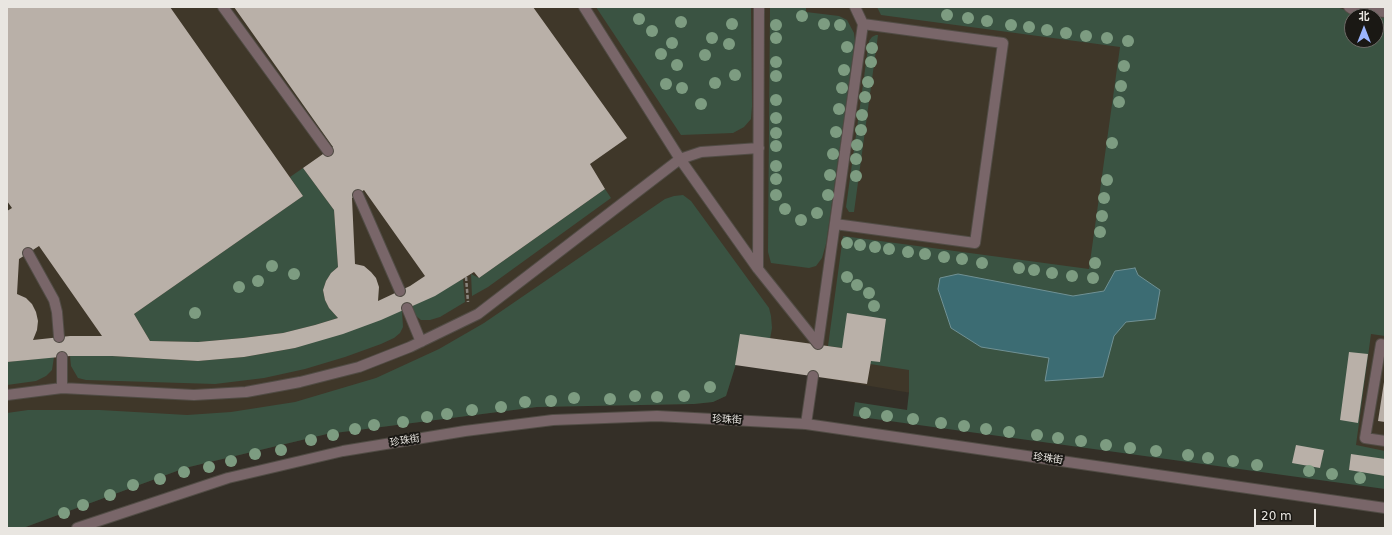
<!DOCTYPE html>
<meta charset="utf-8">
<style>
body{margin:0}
#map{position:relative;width:1392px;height:535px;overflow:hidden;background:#342f27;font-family:"DejaVu Sans","Noto Sans SC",sans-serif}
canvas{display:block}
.frame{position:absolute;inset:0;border:8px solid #e9e6e1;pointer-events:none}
.north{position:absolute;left:1344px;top:8px;width:40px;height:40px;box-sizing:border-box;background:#1a1814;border:1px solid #6d6a66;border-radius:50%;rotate:0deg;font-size:11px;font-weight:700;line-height:16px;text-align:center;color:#e9e6e1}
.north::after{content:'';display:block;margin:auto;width:14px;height:18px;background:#9bb4fd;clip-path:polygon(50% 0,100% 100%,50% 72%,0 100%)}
.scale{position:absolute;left:1254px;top:509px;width:62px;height:18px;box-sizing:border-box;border:2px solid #e9e6e1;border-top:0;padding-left:5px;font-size:12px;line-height:14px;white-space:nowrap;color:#e9e6e1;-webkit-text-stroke:3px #1a1814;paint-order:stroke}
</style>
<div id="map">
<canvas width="1392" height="535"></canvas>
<div class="frame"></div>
<div class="north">北</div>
<div class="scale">20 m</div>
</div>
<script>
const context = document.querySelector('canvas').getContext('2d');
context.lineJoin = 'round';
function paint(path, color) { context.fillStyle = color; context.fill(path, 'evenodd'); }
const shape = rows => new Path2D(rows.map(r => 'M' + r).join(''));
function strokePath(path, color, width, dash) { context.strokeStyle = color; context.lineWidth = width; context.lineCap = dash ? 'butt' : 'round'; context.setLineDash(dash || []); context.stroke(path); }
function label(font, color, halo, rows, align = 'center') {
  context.font = font + ' "DejaVu Sans","Noto Sans SC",sans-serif'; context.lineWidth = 4; context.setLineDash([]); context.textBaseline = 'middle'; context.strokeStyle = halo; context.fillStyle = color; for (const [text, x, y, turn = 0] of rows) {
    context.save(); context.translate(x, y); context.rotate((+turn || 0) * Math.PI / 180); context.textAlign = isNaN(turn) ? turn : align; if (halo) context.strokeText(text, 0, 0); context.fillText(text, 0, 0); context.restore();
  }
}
const built = shape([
 [7,7,1385,7,1385,474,765,368,736,364,726,396,713,402,694,404,537,407,327,434,185,468,23,528,7,528],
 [1352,16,1376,16,1376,40,1352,40]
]);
const green = shape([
 [596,7,751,7,752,106,751,119,744,127,733,133,681,135],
 [770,7,806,7,806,12,839,16,847,20,854,33,855,41,826,244,822,258,816,266,809,268,771,263,768,252],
 [877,7,1337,7,1358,15,1367,16,1352,16,1352,40,1376,40,1376,17,1385,18,1385,336,1371,334,1356,445,1385,451,1385,489,853,416,855,402,907,410,909,392,909,370,870,364,872,352,828,346,843,236,1089,269,1120,47,881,15],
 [876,35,878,35,854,212,849,212,846,207,869,41,872,37],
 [303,168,334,210,338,267,331,273,326,281,323,290,325,300,329,308,338,318,315,325,283,333,243,338,198,342,150,341,134,314,303,196,290,177],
 [605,189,611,198,488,287,472,296,471,274,479,278],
 [683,195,691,201,769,308,771,316,772,328,765,368,736,364,726,396,713,402,694,404,537,407,327,434,185,468,23,528,7,528,7,413,28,410,100,410,187,415,231,412,295,402,376,378,439,349,484,323,665,199,674,196],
 [463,279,465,302,440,317,430,320,421,320,415,315,412,306],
 [402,310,403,327,400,333,394,338,381,344,345,357,305,369,264,378,215,384,86,380,78,378,71,366,70,356,112,356,198,361,244,357,295,348],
 [54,357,52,370,46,376,36,381,7,385,7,362]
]);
const water = shape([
 [1135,268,1138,275,1160,290,1155,319,1126,322,1114,336,1103,377,1045,381,1049,358,981,347,951,328,938,289,940,278,958,274,1073,296,1104,291,1115,271,1135,268]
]);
const building = shape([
 [7,7,170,7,303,196,134,314,150,341,198,342,243,338,283,333,315,325,338,318,329,308,325,300,323,290,326,281,331,273,338,267,334,210,303,168,333,147,234,7,533,7,627,138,590,164,605,189,479,278,474,272,435,296,381,320,343,334,295,348,244,357,198,361,112,356,70,356,7,362,7,211,12,208,7,201,7,21,8,20],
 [364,190,425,276,410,286,378,301,379,287,376,278,371,272,364,266,355,264,352,198],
 [39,246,102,336,70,336,33,340,37,330,38,321,36,312,32,304,26,298,17,294,19,259],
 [847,313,886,319,880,362,871,361,867,384,735,365,740,334,842,348],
 [1349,352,1368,354,1358,423,1340,420],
 [1384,382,1385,382,1385,422,1378,421],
 [1296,445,1324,450,1320,468,1292,463],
 [1351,454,1385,459,1385,476,1349,470]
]);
const path = shape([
 [466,277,468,302]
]);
const service = shape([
 [223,7,328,151],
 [584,7,680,159,758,269,818,344],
 [1349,7,1352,9,1385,12],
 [358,195,400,291],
 [835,224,975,243,1003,43,863,24],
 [28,253,54,300,57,312,59,337],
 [758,269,759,7],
 [407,308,421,342],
 [818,344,863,24,855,7],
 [1385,345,1381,344,1365,438,1385,441],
 [62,357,62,388],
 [7,395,62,388,194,395,246,392,300,382,359,367,410,347,478,314,680,159,701,152,759,148],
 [806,424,813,376]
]);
const minor = shape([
 [77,528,228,478,343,451,465,431,553,420,657,416,806,424,1385,508]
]);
const trees = [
 [947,15],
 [802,16],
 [968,18],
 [639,19],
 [987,21],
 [681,22],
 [732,24],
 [824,24],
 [776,25],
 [840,25],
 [1011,25],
 [1029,27],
 [1047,30],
 [652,31],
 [1066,33],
 [1086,36],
 [712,38],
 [776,38],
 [1107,38],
 [1128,41],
 [672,43],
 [729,44],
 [847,47],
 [872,48],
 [661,54],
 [705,55],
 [776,62],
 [871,62],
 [677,65],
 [1124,66],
 [844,70],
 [735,75],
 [776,76],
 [868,82],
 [715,83],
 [666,84],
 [1121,86],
 [682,88],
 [842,88],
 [865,97],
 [776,100],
 [1119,102],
 [701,104],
 [839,109],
 [862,115],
 [776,118],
 [861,130],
 [836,132],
 [776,133],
 [1112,143],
 [857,145],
 [776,146],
 [833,154],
 [856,159],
 [776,166],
 [830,175],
 [856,176],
 [776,179],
 [1107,180],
 [776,195],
 [828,195],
 [1104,198],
 [785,209],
 [817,213],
 [1102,216],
 [801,220],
 [1100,232],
 [847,243],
 [860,245],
 [875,247],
 [889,249],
 [908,252],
 [925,254],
 [944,257],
 [962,259],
 [982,263],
 [1095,263],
 [272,266],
 [1019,268],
 [1034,270],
 [1052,273],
 [294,274],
 [1072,276],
 [847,277],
 [1093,278],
 [258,281],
 [857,285],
 [239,287],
 [869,293],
 [874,306],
 [195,313],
 [710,387],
 [635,396],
 [684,396],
 [657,397],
 [574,398],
 [610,399],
 [551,401],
 [525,402],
 [501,407],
 [472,410],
 [865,413],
 [447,414],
 [887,416],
 [427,417],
 [913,419],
 [403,422],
 [941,423],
 [374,425],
 [964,426],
 [355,429],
 [986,429],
 [1009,432],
 [333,435],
 [1037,435],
 [1058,438],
 [311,440],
 [1081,441],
 [1106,445],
 [1130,448],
 [281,450],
 [1156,451],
 [255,454],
 [1188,455],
 [1208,458],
 [231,461],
 [1233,461],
 [1257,465],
 [209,467],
 [1309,471],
 [184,472],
 [1332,474],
 [1360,478],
 [160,479],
 [133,485],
 [110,495],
 [83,505],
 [64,513]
];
const streetNames = [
 ["珍珠街",727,420,3],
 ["珍珠街",405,441,-9],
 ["珍珠街",1048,459,8]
];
paint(built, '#3f3729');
paint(green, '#3a5342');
paint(water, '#3c6c73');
strokePath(water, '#709194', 1);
paint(building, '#b9b0a8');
strokePath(service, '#514c45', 12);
strokePath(minor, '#514c45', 12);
strokePath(path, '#8a867f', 2.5, [4, 2]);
strokePath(service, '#796669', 10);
strokePath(minor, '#796669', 10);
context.fillStyle = '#7d9c81';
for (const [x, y] of trees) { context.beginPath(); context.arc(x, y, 6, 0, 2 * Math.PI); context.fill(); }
label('10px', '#e9e6e1', '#1a1814', streetNames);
</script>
